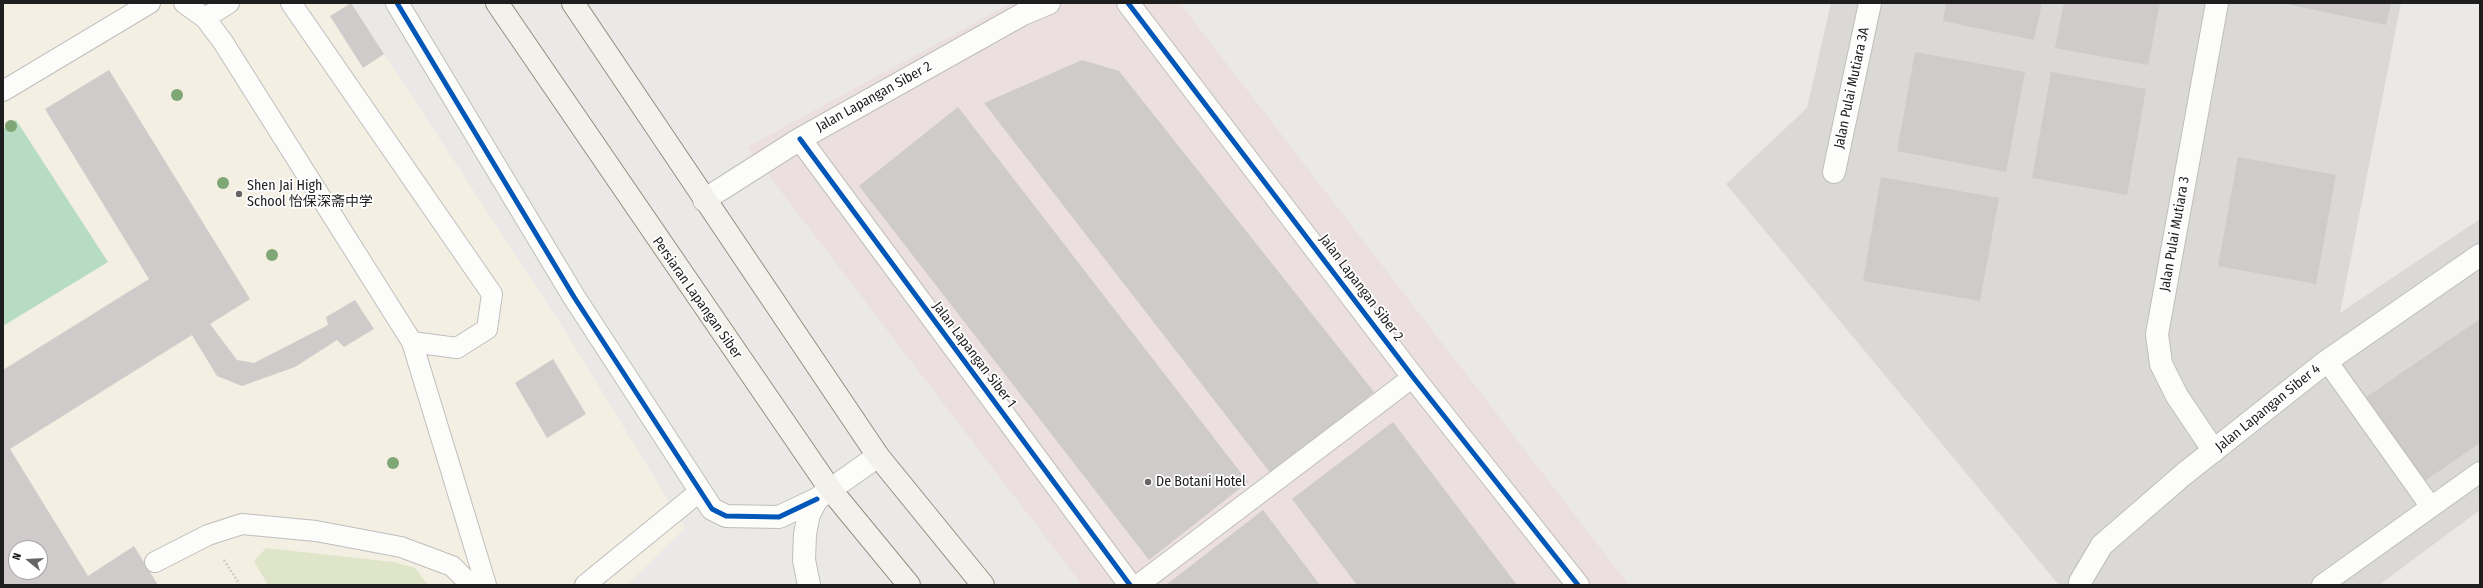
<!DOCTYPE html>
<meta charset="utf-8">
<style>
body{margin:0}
#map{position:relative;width:2483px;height:588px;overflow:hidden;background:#ebe9e7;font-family:"Fira Sans Condensed",sans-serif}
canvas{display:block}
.frame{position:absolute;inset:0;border:4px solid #1e1e1e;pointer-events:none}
.north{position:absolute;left:8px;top:540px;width:40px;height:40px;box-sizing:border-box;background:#fff;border:1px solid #a5a5a5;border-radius:50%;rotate:288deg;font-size:11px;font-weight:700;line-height:16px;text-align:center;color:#1e1e1e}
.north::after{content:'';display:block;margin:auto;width:14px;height:18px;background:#666564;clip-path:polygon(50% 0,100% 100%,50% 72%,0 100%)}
</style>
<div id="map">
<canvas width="2483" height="588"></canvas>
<div class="frame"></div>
<div class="north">N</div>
</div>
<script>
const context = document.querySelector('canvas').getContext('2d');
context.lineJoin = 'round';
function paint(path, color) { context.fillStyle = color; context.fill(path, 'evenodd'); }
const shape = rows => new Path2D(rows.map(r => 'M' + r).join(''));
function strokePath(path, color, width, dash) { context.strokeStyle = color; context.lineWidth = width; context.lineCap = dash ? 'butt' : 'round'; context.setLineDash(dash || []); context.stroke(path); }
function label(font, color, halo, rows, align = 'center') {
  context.font = font + ' "Fira Sans Condensed","Noto Sans SC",sans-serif'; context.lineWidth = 3.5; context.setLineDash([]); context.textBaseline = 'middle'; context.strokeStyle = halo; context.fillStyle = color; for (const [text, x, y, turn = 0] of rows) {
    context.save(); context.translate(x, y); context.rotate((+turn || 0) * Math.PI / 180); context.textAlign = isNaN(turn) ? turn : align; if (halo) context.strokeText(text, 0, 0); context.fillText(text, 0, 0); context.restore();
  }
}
const built = shape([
 [1831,3,2401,3,2340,313,2480,219,2480,510,2379,585,2059,585,1726,184,1807,108]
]);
const commercial = shape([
 [1011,3,1180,3,1629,585,1082,585,747,147]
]);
const education = shape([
 [3,3,351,3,567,334,685,528,627,585,3,585],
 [16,548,40,548,40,572,16,572]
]);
const grass = shape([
 [266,548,393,562,415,568,428,585,268,585,254,561]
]);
const pitch = shape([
 [16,120,108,262,3,326,3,129]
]);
const building = shape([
 [351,3,384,54,363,68,330,16],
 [1946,3,2042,3,2034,40,1943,21],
 [2064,3,2160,3,2148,65,2055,48],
 [2282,3,2391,3,2386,25],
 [1915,52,2025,72,2006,172,1897,151],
 [1082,60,1119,71,1374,392,1272,475,984,103],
 [109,70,250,299,210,324,237,360,254,363,328,325,326,317,355,300,374,329,344,347,337,340,295,367,242,386,217,376,192,335,10,449,88,576,134,546,158,585,3,585,3,370,149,279,45,109],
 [16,548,40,548,40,572,16,572],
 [2051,72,2146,89,2127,195,2032,178],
 [958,107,1248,482,1149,560,859,186],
 [2238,157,2336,175,2316,284,2218,266],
 [1881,177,1999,198,1980,301,1863,281],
 [2480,319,2480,443,2423,482,2365,398],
 [553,359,586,414,547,438,515,383],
 [1393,422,1517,585,1357,585,1292,499],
 [1263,510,1320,585,1166,585]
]);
const path = shape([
 [224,560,240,585]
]);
const lane = shape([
 [184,3,205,18,223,42,412,342,457,348,487,329,492,294,291,3],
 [205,18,229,3],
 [3,91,150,3],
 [412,342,486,585],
 [2327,361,2431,507],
 [155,562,208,535,242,524,316,531,401,547,452,566,471,585],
 [585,585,699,492],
 [1138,585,1413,377],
 [2322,585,2480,472]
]);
const street = shape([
 [397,3,574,297,712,509,726,516,779,517,817,499],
 [1128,3,1413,377,1578,585],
 [800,139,1130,585],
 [1834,172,1870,3],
 [704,200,800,139,1023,14,1049,3],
 [2214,451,2177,396,2161,364,2157,334,2217,3],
 [809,585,804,560,805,534,809,514,817,499,878,456],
 [2080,585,2080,582,2102,545,2184,474,2327,361,2480,255]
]);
const secondary = shape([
 [497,3,830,489,909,585],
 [573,3,878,456,983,585]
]);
const cycleway = shape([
 [397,3,574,297,712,509,726,516,779,517,817,499],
 [1128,3,1413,377,1578,585],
 [800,139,1130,585]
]);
const trees = [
 [177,95],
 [11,126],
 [223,183],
 [272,255],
 [393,463]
];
const markers = [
 [239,194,4,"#666564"],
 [1148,482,4,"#666564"]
];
const streetNames = [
 ["Jalan Pulai Mutiara 3A",1852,88,-78],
 ["Jalan Lapangan Siber 2",874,97,-29],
 ["Jalan Pulai Mutiara 3",2175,234,-80],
 ["Jalan Lapangan Siber 2",1361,288,53],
 ["Persiaran Lapangan Siber",697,298,55],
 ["Jalan Lapangan Siber 1",974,355,53],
 ["Jalan Lapangan Siber 4",2268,408,-39]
];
const poiNames = [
 ["Shen Jai High",247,186],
 ["School 怡保深斋中学",247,202],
 ["De Botani Hotel",1156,482]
];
paint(built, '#dad9d8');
paint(commercial, '#ecdfe0');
paint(education, '#f4efe3');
paint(grass, '#dfe5c9');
paint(pitch, '#b6ddc3');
paint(building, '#cecbca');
strokePath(lane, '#bfbebd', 22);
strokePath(street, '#bfbebd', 24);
strokePath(secondary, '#949081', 24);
strokePath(path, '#d4c8c9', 2.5, [2, 2]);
strokePath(lane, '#fcfcfb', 20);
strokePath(street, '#fcfcfb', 22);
strokePath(secondary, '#f2f1eb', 22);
strokePath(cycleway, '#0057b8', 5);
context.fillStyle = '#7fa675';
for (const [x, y] of trees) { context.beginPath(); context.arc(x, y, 6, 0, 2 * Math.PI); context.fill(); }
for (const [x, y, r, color] of markers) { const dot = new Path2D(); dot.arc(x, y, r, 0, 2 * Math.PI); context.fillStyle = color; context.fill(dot); strokePath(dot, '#fff', 1.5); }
label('14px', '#1e1e1e', '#fff', streetNames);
label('14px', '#1e1e1e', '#fff', poiNames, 'left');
</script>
